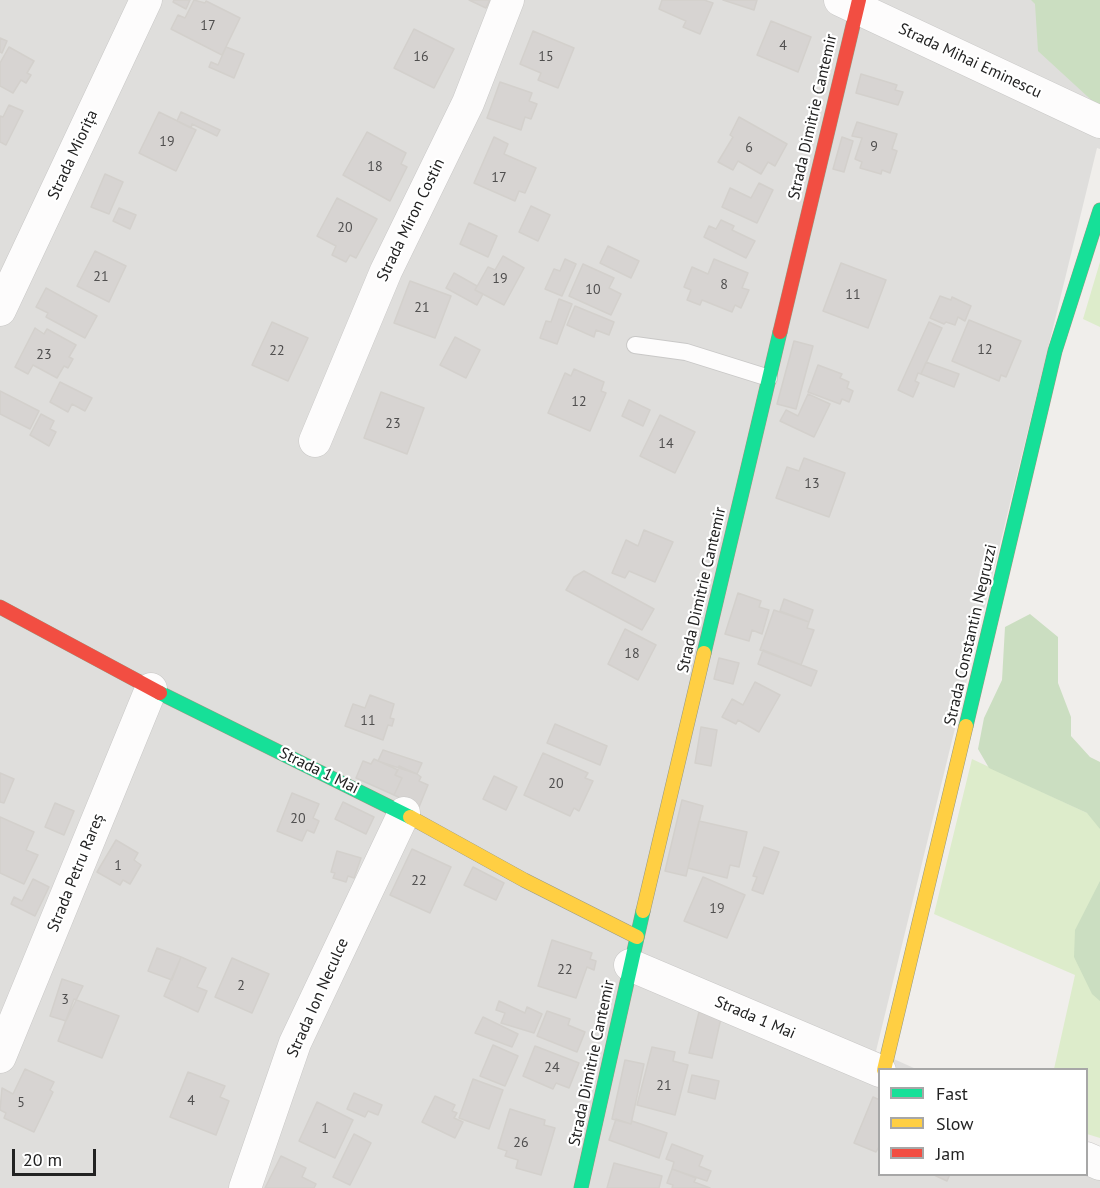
<!DOCTYPE html>
<meta charset="utf-8">
<style>
body{margin:0}
#map{position:relative;width:1100px;height:1188px;overflow:hidden;background:#f0eeeb;font-family:"PT Sans",sans-serif}
canvas{display:block}
.legend{position:absolute;left:878px;top:1068px;width:210px;height:108px;box-sizing:border-box;background:#fff;border:2px solid #a7a7a7;margin:0;padding:8px 10px;list-style:none;font-size:18px;color:#222}
.legend li{display:flex;align-items:center;gap:12px;height:30px}
.legend b{width:30px;border:2px solid #a7a7a7}
.scale{position:absolute;left:12px;top:1149px;width:84px;height:27px;box-sizing:border-box;border:3px solid #222;border-top:0;padding-left:8px;font-size:18px;line-height:21px;white-space:nowrap;color:#222;-webkit-text-stroke:4px #fff;paint-order:stroke}
</style>
<div id="map">
<canvas width="1100" height="1188"></canvas>
<ul class="legend">
<li><b style="height:8px;background:#16e098"></b>Fast</li>
<li><b style="height:8px;background:#ffcf43"></b>Slow</li>
<li><b style="height:8px;background:#f24e42"></b>Jam</li>
</ul>
<div class="scale">20 m</div>
</div>
<script>
const context = document.querySelector('canvas').getContext('2d');
context.lineJoin = 'round';
function paint(path, color) { context.fillStyle = color; context.fill(path, 'evenodd'); }
const shape = rows => new Path2D(rows.map(r => 'M' + r).join(''));
function strokePath(path, color, width, dash) { context.strokeStyle = color; context.lineWidth = width; context.lineCap = dash ? 'butt' : 'round'; context.setLineDash(dash || []); context.stroke(path); }
function label(font, color, halo, rows, align = 'center') {
  context.font = font + ' "PT Sans",sans-serif'; context.lineWidth = 4.5; context.setLineDash([]); context.textBaseline = 'middle'; context.strokeStyle = halo; context.fillStyle = color; for (const [text, x, y, turn = 0] of rows) {
    context.save(); context.translate(x, y); context.rotate((+turn || 0) * Math.PI / 180); context.textAlign = isNaN(turn) ? turn : align; if (halo) context.strokeText(text, 0, 0); context.fillText(text, 0, 0); context.restore();
  }
}
const residential = shape([
 [0,0,1100,0,1100,149,1097,148,876,1051,916,1069,880,1070,880,1174,1086,1174,1100,1151,1100,1188,0,1188]
]);
const grass = shape([
 [1100,262,1100,327,1083,319],
 [972,759,1100,819,1100,1138,1087,1134,1086,1070,1054,1069,1075,975,934,914]
]);
const forest = shape([
 [1031,0,1100,0,1100,108,1038,51,1035,4],
 [1030,614,1058,637,1058,683,1071,717,1071,736,1090,757,1100,762,1100,829,1087,813,989,768,978,749,984,718,1002,680,1005,627],
 [1100,881,1100,1001,1092,994,1074,957,1075,930]
]);
const building = shape([
 [174,0,190,0,186,9,173,2,174,0],
 [194,0,205,3,206,1,240,18,222,55,171,29,178,15,185,18,194,0],
 [469,0,490,0,486,8,469,0],
 [662,0,704,0,713,3,700,34,683,27,686,21,659,9,662,0],
 [723,0,757,0,754,10,723,0],
 [771,21,811,37,798,72,757,55,771,21],
 [414,29,454,49,434,88,394,68,414,29],
 [533,31,574,48,558,88,538,80,541,73,520,64,533,31],
 [0,38,7,41,2,53,0,52,0,38],
 [9,47,34,61,27,73,31,75,26,83,21,80,13,93,0,86,0,63,9,47],
 [226,47,244,54,234,78,209,67,211,62,218,65,226,47],
 [861,74,897,85,895,90,903,92,898,105,856,93,861,74],
 [500,82,532,93,529,101,537,104,531,119,525,117,521,130,487,118,500,82],
 [9,105,23,111,6,145,0,142,0,116,3,117,9,105],
 [159,112,196,130,176,171,139,153,159,112],
 [181,112,220,130,217,136,192,124,191,128,177,121,181,112],
 [739,117,787,144,775,166,768,162,761,174,738,161,733,170,718,162,733,137,730,135,739,117],
 [857,122,897,134,892,149,897,151,890,173,882,170,881,174,860,168,862,162,855,159,862,138,852,136,857,122],
 [367,132,406,153,401,164,407,167,390,201,343,175,367,132],
 [494,137,508,144,504,154,536,168,525,193,519,191,515,201,474,183,494,137],
 [842,137,853,141,844,172,833,169,842,137],
 [105,174,123,182,109,214,91,207,105,174],
 [759,183,773,190,757,223,722,207,730,188,751,198,759,183],
 [337,198,377,219,356,258,350,255,346,262,332,255,336,246,317,236,337,198],
 [531,206,550,215,538,241,519,232,531,206],
 [119,208,136,215,130,229,113,221,119,208],
 [721,220,734,226,732,230,755,241,746,258,704,237,709,226,716,229,721,220],
 [469,223,497,236,488,257,460,244,469,223],
 [608,246,639,261,631,278,600,263,608,246],
 [95,251,126,266,109,302,77,286,95,251],
 [503,256,524,268,504,305,475,290,488,267,495,270,503,256],
 [565,259,576,264,562,296,545,289,554,269,560,271,565,259],
 [714,259,748,273,742,288,749,290,741,308,735,305,732,312,702,300,700,305,687,300,691,290,684,287,692,267,708,274,714,259],
 [841,263,886,280,868,328,823,311,841,263],
 [583,264,614,278,609,288,621,294,611,315,569,296,583,264],
 [454,273,477,286,475,290,483,294,477,305,446,288,454,273],
 [410,281,451,296,435,338,394,323,410,281],
 [46,288,97,316,85,338,46,317,48,313,36,307,46,288],
 [940,296,951,300,952,297,971,306,965,321,958,317,955,325,946,322,944,324,930,318,940,296],
 [559,299,572,304,557,344,540,338,546,321,551,322,559,299],
 [575,306,614,322,609,335,596,330,594,337,567,325,575,306],
 [969,320,1021,341,1006,377,1001,375,999,381,952,361,969,320],
 [272,322,308,338,288,381,252,365,272,322],
 [929,322,942,328,921,374,918,373,915,381,919,383,913,397,898,390,929,322],
 [35,328,44,334,47,329,76,345,69,357,73,359,68,368,64,366,57,378,33,365,28,374,15,367,35,328],
 [455,337,480,350,466,378,440,365,455,337],
 [794,341,813,346,796,409,777,404,794,341],
 [926,362,959,374,954,387,921,374,926,362],
 [818,365,842,374,840,378,849,382,847,388,853,391,849,402,842,399,840,404,808,392,818,365],
 [574,369,604,382,601,391,606,393,590,431,548,413,565,373,571,376,574,369],
 [60,382,92,398,85,411,72,404,68,412,50,402,60,382],
 [0,391,39,411,30,429,0,414,0,391],
 [381,392,424,408,407,454,364,438,381,392],
 [808,394,830,404,814,437,780,421,786,410,798,416,808,394],
 [629,400,650,410,643,426,622,416,629,400],
 [41,414,54,421,50,429,56,432,49,446,30,435,41,414],
 [660,415,695,432,675,473,640,456,660,415],
 [804,458,845,473,829,517,776,498,787,467,799,471,804,458],
 [644,530,673,542,655,582,629,571,625,578,612,573,626,540,638,546,644,530],
 [584,571,654,609,642,630,566,590,574,577,584,571],
 [738,593,761,601,759,607,769,610,762,634,752,630,749,641,725,634,738,593],
 [784,599,813,610,809,622,780,611,784,599],
 [774,610,809,622,807,628,814,630,801,665,760,650,774,610],
 [625,629,656,645,638,680,608,664,625,629],
 [763,650,817,671,811,686,758,664,763,650],
 [719,658,739,663,733,684,714,679,719,658],
 [755,682,780,695,759,732,738,720,736,724,722,717,732,699,743,705,755,682],
 [370,695,394,704,390,718,394,719,392,726,388,725,383,740,345,726,353,704,365,708,370,695],
 [555,724,607,746,600,765,547,743,555,724],
 [701,727,717,730,711,766,695,763,701,727],
 [383,750,422,763,417,774,378,761,383,750],
 [543,753,588,773,585,778,593,781,579,811,574,808,570,816,524,795,543,753],
 [374,759,398,770,395,775,402,778,394,795,356,778,363,761,371,764,374,759],
 [399,766,417,774,421,777,419,781,428,785,419,807,394,795,402,778,395,775,399,766],
 [0,773,14,779,4,803,0,802,0,773],
 [494,776,517,787,506,810,483,799,494,776],
 [292,793,319,804,313,818,319,821,314,833,307,830,302,841,277,831,292,793],
 [682,800,703,806,686,876,665,871,682,800],
 [343,802,374,817,366,834,335,819,343,802],
 [55,803,74,811,64,835,45,827,55,803],
 [0,817,34,832,26,850,38,855,24,884,0,873,0,817],
 [699,821,747,832,739,867,730,865,727,878,688,868,699,821],
 [116,840,138,853,134,860,141,865,130,884,123,880,120,885,97,872,116,840],
 [764,847,779,852,763,894,752,890,757,877,753,876,764,847],
 [412,849,451,867,430,913,390,895,412,849],
 [337,851,361,858,354,878,348,876,346,882,333,878,335,873,331,872,337,851],
 [473,867,504,883,496,900,464,885,473,867],
 [703,877,745,895,727,938,684,921,703,877],
 [33,879,49,887,35,916,11,904,14,897,22,901,33,879],
 [552,940,592,953,590,959,596,961,594,970,587,967,576,998,538,986,552,940],
 [157,948,181,957,172,980,148,971,157,948],
 [181,957,206,968,197,987,207,991,198,1012,164,996,181,957],
 [232,958,269,974,252,1013,215,997,232,958],
 [62,979,83,986,66,1021,50,1016,62,979],
 [74,999,119,1016,102,1058,58,1041,74,999],
 [499,1001,525,1013,527,1007,542,1014,534,1033,501,1023,505,1013,496,1010,499,1001],
 [547,1011,570,1019,568,1025,585,1032,577,1052,537,1036,547,1011],
 [699,1012,721,1018,712,1058,689,1053,699,1012],
 [483,1017,518,1034,512,1047,475,1033,483,1017],
 [493,1045,518,1056,505,1086,480,1076,493,1045],
 [535,1046,579,1063,569,1088,556,1083,553,1089,523,1076,535,1046],
 [652,1047,675,1052,673,1061,688,1065,675,1115,637,1105,652,1047],
 [625,1060,644,1064,631,1124,612,1119,625,1060],
 [25,1069,54,1082,50,1090,53,1092,34,1132,4,1118,6,1113,0,1110,2,1088,13,1094,25,1069],
 [188,1072,225,1086,220,1097,229,1101,216,1135,170,1117,188,1072],
 [692,1075,719,1081,715,1099,688,1092,692,1075],
 [473,1079,503,1090,489,1129,459,1118,473,1079],
 [354,1093,382,1105,378,1115,368,1111,365,1117,347,1109,354,1093],
 [435,1096,455,1105,452,1111,457,1113,454,1118,463,1122,455,1138,422,1122,435,1096],
 [873,1097,880,1100,880,1145,876,1152,854,1143,873,1097],
 [317,1102,353,1120,335,1158,299,1141,317,1102],
 [510,1109,545,1120,544,1125,555,1128,541,1175,516,1168,518,1160,505,1156,507,1151,498,1148,510,1109],
 [616,1119,631,1124,632,1121,667,1133,659,1158,609,1140,616,1119],
 [354,1134,371,1143,350,1185,333,1177,354,1134],
 [672,1144,703,1156,699,1166,711,1171,707,1181,672,1169,674,1162,666,1159,672,1144],
 [281,1156,306,1168,302,1177,316,1184,314,1188,265,1188,281,1156],
 [614,1163,662,1176,659,1188,607,1188,614,1163],
 [672,1169,696,1178,694,1182,710,1188,672,1188,673,1185,667,1183,672,1169],
 [932,1174,950,1174,947,1181,932,1174]
]);
const lane = shape([
 [635,345,686,352,769,378]
]);
const street = shape([
 [840,0,1100,122],
 [0,310,146,0],
 [315,441,386,271,468,103,508,0],
 [630,965,880,1071],
 [0,1057,151,689],
 [1086,1158,1100,1164],
 [245,1188,295,1043,404,813]
]);
const fast = shape([
 [704,653,780,332],
 [160,693,410,817],
 [966,726,1055,351,1100,210],
 [581,1188,643,911]
]);
const slow = shape([
 [410,817,524,880,637,937],
 [643,911,704,653],
 [884,1070,966,726]
]);
const jam = shape([
 [780,332,859,0],
 [0,607,160,693]
]);
const numberNames = [
 ["17",208,26],
 ["4",783,46],
 ["16",421,57],
 ["15",546,57],
 ["19",167,142],
 ["9",874,147],
 ["6",749,148],
 ["18",375,167],
 ["17",499,178],
 ["20",345,228],
 ["21",101,277],
 ["19",500,279],
 ["8",724,285],
 ["10",593,290],
 ["11",853,295],
 ["21",422,308],
 ["12",985,350],
 ["22",277,351],
 ["23",44,355],
 ["12",579,402],
 ["23",393,424],
 ["14",666,444],
 ["13",812,484],
 ["18",632,654],
 ["11",368,721],
 ["20",556,784],
 ["20",298,819],
 ["1",118,866],
 ["22",419,881],
 ["19",717,909],
 ["22",565,970],
 ["2",241,986],
 ["3",65,1000],
 ["24",552,1068],
 ["21",664,1086],
 ["4",191,1101],
 ["5",21,1103],
 ["1",325,1129],
 ["26",521,1143]
];
const streetNames = [
 ["Strada Mihai Eminescu",970,61,25],
 ["Strada Dimitrie Cantemir",813,117,-77],
 ["Strada Miorița",73,155,-65],
 ["Strada Miron Costin",411,220,-64],
 ["Strada Dimitrie Cantemir",702,590,-77],
 ["Strada Constantin Negruzzi",971,635,-77],
 ["Strada 1 Mai",319,771,26],
 ["Strada Petru Rareș",76,873,-68],
 ["Strada Ion Neculce",318,998,-66],
 ["Strada 1 Mai",755,1018,23],
 ["Strada Dimitrie Cantemir",592,1063,-78]
];
paint(residential, '#dfdedc');
paint(grass, '#ddeccb');
paint(forest, '#cbdec1');
paint(building, '#d7d4d2');
strokePath(building, '#d3d0cc', 1.5);
strokePath(lane, '#c9c8c7', 18);
strokePath(street, '#c9c8c7', 33);
strokePath(fast, '#999a82', 15);
strokePath(slow, '#999a82', 15);
strokePath(jam, '#999a82', 15);
strokePath(lane, '#fdfcfc', 16);
strokePath(street, '#fdfcfc', 32);
strokePath(fast, '#16e098', 14);
strokePath(slow, '#ffcf43', 14);
strokePath(jam, '#f24e42', 14);
label('14px', '#4f4e4e', null, numberNames);
label('16px', '#222', '#fff', streetNames);
</script>
